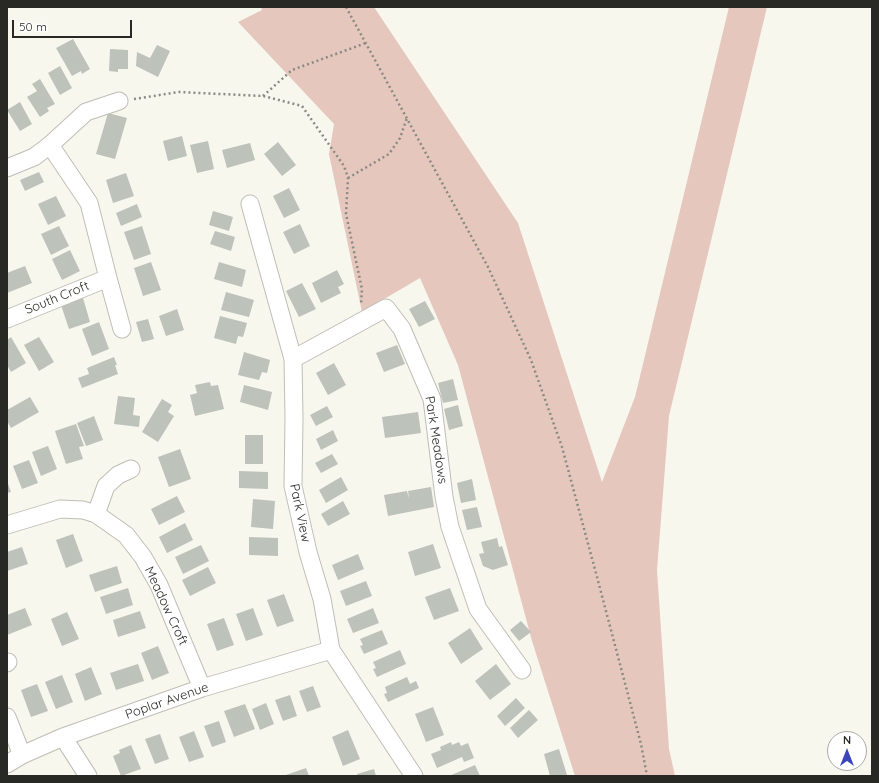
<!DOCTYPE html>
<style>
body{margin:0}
#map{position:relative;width:879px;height:783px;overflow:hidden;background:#f7f7ee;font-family:Quicksand,sans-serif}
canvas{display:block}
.frame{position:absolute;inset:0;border:8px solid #282825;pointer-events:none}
.north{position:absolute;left:827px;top:731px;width:40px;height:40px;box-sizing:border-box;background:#fff;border:1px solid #a9a9a8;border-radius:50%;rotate:0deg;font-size:11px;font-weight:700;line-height:16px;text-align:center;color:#282825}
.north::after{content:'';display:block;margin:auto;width:14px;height:18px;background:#3b46ba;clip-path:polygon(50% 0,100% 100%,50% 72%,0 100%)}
.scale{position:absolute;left:12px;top:20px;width:120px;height:18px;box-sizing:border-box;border:2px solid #282825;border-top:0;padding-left:5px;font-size:12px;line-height:14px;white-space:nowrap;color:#282825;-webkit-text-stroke:3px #fff;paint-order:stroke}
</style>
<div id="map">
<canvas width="879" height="783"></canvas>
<div class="frame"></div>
<div class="north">N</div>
<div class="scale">50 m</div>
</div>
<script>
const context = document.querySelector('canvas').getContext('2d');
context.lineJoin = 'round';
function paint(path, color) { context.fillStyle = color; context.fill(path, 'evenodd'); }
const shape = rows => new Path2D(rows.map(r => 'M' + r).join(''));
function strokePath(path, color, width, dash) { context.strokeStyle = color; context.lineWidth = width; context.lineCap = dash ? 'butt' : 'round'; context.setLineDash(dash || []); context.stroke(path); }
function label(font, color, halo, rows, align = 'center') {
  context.font = font + ' Quicksand,sans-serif'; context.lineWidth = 3; context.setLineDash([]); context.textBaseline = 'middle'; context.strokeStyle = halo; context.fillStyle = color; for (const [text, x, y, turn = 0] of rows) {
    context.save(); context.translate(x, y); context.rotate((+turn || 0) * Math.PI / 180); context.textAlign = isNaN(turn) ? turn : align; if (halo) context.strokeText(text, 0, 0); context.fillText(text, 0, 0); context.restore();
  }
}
const green = shape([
 [261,7,374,7,518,223,602,482,635,397,729,7,767,7,669,416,657,570,669,749,675,776,575,776,532,641,458,365,420,278,362,312,329,154,334,124,238,22,262,10]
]);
const building = shape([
 [73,39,90,69,82,74,81,71,72,76,56,48],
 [157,45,170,51,158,77,136,66,137,52,150,58],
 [110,49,128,50,128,69,118,69,118,72,109,71],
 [60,66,72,88,60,95,48,73],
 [40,79,55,104,47,108,49,111,40,117,27,97,37,91,32,84],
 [20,102,32,124,20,131,7,110],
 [108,113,127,118,115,159,96,154],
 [182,136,187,156,168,161,163,141],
 [208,141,214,169,197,173,190,145],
 [278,142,296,165,282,176,264,154],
 [250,143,255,160,227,168,222,150],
 [39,172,44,182,25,191,20,180],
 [126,173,134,196,113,203,106,180],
 [289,188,300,210,284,218,273,196],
 [56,196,66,216,48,225,38,204],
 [137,204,142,217,121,226,116,213],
 [213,211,233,217,229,231,209,225],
 [300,224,310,246,294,254,283,232],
 [59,226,69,246,51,255,41,234],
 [142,226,151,254,134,260,124,232],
 [215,231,235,237,231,251,210,244],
 [70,250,80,271,62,280,52,259],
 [151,262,161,290,143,296,134,268],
 [219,262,246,270,242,287,214,279],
 [25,266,32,283,7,293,7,273],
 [337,270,344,284,338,287,341,293,321,303,312,283],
 [302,283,316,309,299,317,286,291],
 [226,292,254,300,249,317,221,310],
 [83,298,90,322,69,329,61,305],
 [425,301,435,319,419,327,409,309],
 [177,309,184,330,166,336,159,316],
 [220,316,247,323,243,337,238,336,236,344,214,338],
 [148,319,154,339,142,342,136,322],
 [99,322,109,349,92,356,82,329],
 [11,337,26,363,11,372,7,365,7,340],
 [39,337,54,362,39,371,24,345],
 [397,345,405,364,384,372,376,353],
 [244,352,270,360,267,373,262,372,259,380,238,375],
 [114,357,117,365,115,365,118,374,82,388,78,378,89,374,87,368],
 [334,363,346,385,328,395,316,373],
 [453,379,458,400,443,403,438,383],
 [210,382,211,386,218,385,224,409,195,416,190,395,197,393,195,385],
 [244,385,272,392,268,410,240,402],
 [118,396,135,398,133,415,140,416,139,427,114,424],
 [30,397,39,412,11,428,7,421,7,410],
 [162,399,172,405,168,412,174,416,158,442,142,432],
 [458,405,463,426,449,430,444,409],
 [327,406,333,417,316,426,310,415],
 [418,412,421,433,385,438,382,417],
 [94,416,103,440,86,446,77,423],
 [76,424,84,446,79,447,83,459,66,464,55,431],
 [333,430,338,441,321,450,316,439],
 [245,435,263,435,263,464,245,464],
 [48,446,57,469,41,476,32,452],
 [180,449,191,479,169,487,158,457],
 [332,454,338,464,321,473,315,463],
 [29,460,38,483,22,489,13,466],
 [239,471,268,472,268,489,239,488],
 [341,477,348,490,326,503,319,490],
 [472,479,476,500,461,503,457,483],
 [7,481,11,492,7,493],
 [431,487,434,507,388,516,384,495,407,491,409,499,408,491],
 [177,496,185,512,159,525,151,509],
 [253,499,275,501,273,529,251,527],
 [343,501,350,514,328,526,321,514],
 [477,507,482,527,467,530,462,510],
 [185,523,193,540,167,553,159,537],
 [73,534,83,561,66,568,56,540],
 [249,537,278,538,278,556,249,555],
 [497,538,499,547,502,546,508,565,493,570,483,566,479,554,484,553,481,542],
 [433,544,441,568,415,576,408,552],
 [201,545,209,561,183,574,175,557],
 [22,547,28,564,7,571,7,552],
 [358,554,364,569,338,580,332,565],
 [117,566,122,583,95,592,89,575],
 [208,567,216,583,190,596,182,580],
 [366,581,372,596,346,606,340,591],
 [128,588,133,605,106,614,100,597],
 [450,588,459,611,434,620,425,597],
 [284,594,294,621,277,627,267,600],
 [25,608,32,625,7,635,7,615],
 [253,608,263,635,246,641,236,614],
 [373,608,379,623,353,633,347,619],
 [140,611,146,628,118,637,113,620],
 [67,612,79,639,62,646,51,619],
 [224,618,234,645,217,651,207,624],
 [521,621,531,632,519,641,510,630],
 [470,628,483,649,461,664,448,643],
 [382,630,388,644,364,654,360,646,363,645,360,639],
 [158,646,169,673,152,680,141,653],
 [400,650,406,664,377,677,373,669,376,668,373,662],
 [138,664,144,681,116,690,110,673],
 [496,664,511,684,490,700,475,681],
 [91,667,102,694,85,701,75,674],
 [62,675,73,702,56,709,45,682],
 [407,677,410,684,416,681,419,688,388,702,384,694,387,693,385,687],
 [37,684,48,711,31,717,21,690],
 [313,686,321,707,307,712,299,691],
 [290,695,297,716,283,721,275,700],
 [516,698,525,708,505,726,497,716],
 [266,703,274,724,260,730,252,709],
 [245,704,255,729,234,737,224,711],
 [433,707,444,735,426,742,415,714],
 [529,710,538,720,518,738,510,728],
 [219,721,226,742,212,747,204,726],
 [348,730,360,759,343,766,332,737],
 [194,731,204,757,189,762,179,737],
 [160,734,169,759,155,764,145,739],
 [451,742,452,745,459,742,461,746,468,743,474,758,464,762,462,757,437,768,431,754,441,750,440,747],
 [131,745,141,769,121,776,113,756,120,753,119,750],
 [559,749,567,775,564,776,550,776,544,754],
 [475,765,480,776,449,776],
 [306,768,309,776,283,776],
 [374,769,376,776,358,776,357,774]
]);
const path = shape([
 [346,7,488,267,531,360,562,447,597,577,641,744,647,776],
 [263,96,292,70,366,43],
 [134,99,179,92,263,96,302,106,344,166,348,178,346,214,362,289,361,304],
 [348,178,389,154,400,138,407,118]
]);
const street = shape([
 [50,145,89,203,108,278,122,329],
 [7,168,34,157,50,145,86,112,119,101],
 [250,204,293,359,294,418,293,486,308,552,322,599,331,650,414,776],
 [7,319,108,278],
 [293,359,386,308,402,329,432,399,444,497,450,527,478,609,522,670],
 [96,514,106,486,118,475,131,469],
 [7,525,60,509,83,510,96,514,126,535,143,557,159,585,202,688],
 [7,663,8,662],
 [7,717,22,755],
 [63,737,88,776],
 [7,764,22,755,63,737,202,688,331,650]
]);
const streetNames = [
 ["South Croft",57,298,-22],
 ["Park Meadows",436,440,81],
 ["Park View",300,513,78],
 ["Meadow Croft",166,606,65],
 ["Poplar Avenue",167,701,-19]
];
paint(green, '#e6c7bd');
paint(building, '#bdc2bb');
strokePath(street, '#bfbeb6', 19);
strokePath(path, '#8a8a84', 2.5, [2, 3]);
strokePath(street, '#fff', 17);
label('13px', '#282825', '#fff', streetNames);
</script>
